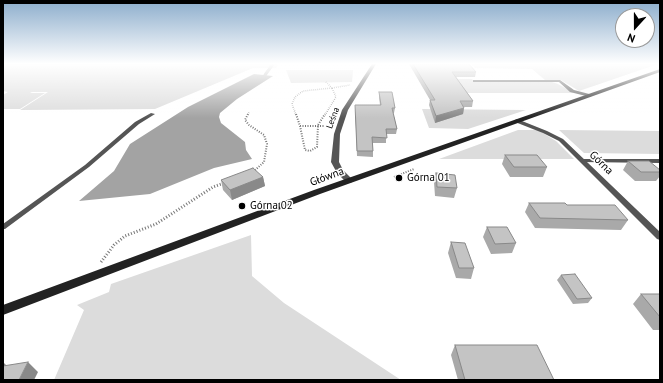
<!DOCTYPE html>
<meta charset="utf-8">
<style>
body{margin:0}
#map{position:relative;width:663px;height:383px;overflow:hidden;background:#fff;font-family:"PT Sans",sans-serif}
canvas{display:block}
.frame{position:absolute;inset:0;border:4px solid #000;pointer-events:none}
.north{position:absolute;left:615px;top:8px;width:40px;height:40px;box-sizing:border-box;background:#fff;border:1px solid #999;border-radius:50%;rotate:201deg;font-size:11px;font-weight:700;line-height:16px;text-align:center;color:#000}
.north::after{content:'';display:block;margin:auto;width:14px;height:18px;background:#000;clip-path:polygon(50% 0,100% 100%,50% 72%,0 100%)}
</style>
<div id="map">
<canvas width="663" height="383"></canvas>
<div class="frame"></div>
<div class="north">N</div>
</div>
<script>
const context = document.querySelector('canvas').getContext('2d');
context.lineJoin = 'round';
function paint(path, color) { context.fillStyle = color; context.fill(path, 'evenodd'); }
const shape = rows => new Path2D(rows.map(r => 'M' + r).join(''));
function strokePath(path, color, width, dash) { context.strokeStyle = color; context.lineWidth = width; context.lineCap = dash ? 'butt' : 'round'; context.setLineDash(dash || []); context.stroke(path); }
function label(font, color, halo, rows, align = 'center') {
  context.font = font + ' "PT Sans",sans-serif'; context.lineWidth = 3; context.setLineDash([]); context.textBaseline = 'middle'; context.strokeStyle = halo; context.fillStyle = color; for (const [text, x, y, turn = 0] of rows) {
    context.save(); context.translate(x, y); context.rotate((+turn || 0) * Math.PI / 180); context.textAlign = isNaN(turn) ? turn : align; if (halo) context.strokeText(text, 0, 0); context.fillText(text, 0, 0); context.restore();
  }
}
const green = shape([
 [3,64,278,64,276,68,253,68,155,109,20,110,48,92,32,92,30,93,45,93,20,109,3,109,3,95,8,92,3,91],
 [471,64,658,64,579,91,561,80,545,80,532,69,475,68],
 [286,70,353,70,352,82,291,83],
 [453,79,472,79,474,82,552,82,558,84,574,93,454,93],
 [422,109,526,110,468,129,429,128],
 [518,130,538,130,556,141,574,159,439,159],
 [559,130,660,131,660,154,584,153],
 [251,235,252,276,284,303,401,380,54,380,84,310,77,305,109,292,111,284]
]);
const water = shape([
 [254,74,273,76,237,99,220,113,219,117,221,123,245,142,246,150,252,159,214,168,150,194,79,201,114,171,130,144,188,107]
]);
const stream = shape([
 [265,75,273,64]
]);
const pathFar2 = shape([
 [326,82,332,88],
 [332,88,350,85],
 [248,115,249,112],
 [296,115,292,104,295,97,303,91,332,88],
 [325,115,336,97,332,88]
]);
const pathFar1 = shape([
 [248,114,245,120,249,125,264,135,267,144,264,162,253,172],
 [296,114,300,126,305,150,310,151,317,147,318,125,325,114],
 [300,126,329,126],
 [394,177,414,169]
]);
const path = shape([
 [101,262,114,245,125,236,156,224,213,187,224,183]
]);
const service = shape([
 [151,113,155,114,139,124,89,167,5,229,3,229,3,224,85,165,135,122,151,113],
 [583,159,660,159,660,163,581,162,580,161,581,160,583,159]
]);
const minor = shape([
 [372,64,376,64,348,110,340,134,339,162,343,170,354,181,350,183,347,183,337,173,331,162,334,134,342,110,372,64],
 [473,80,560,80,574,90,593,95,590,97,570,92,559,82,473,82,473,80],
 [517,119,547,131,563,139,660,232,660,240,657,239,559,141,543,133,515,122,515,120,517,119]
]);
const secondary = shape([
 [660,69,660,72,320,194,3,315,3,305,314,190,660,69]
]);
const wall = shape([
 [409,64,469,64,476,72,475,77,456,77,473,101,472,107,464,107,463,114,435,123,429,105,430,100],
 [379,92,395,108,394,113,393,113,397,129,396,134,386,134,386,143,373,143,373,157,357,156,355,105,380,105,379,97],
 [505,155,547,167,543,177,510,177,502,164],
 [628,161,660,172,660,176,656,181,635,181,623,170],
 [436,173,457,188,454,198,435,196,434,182],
 [263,177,265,186,232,200,223,190,221,180],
 [529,203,567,205,628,220,621,230,535,228,525,212],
 [487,227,516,243,512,253,491,254,483,237],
 [451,242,474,268,471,279,456,278,448,253],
 [561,275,592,298,588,303,573,304,557,280],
 [641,294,660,294,660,330,653,330,633,304],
 [455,345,554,380,458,380,451,355]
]);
const shadedWall = shape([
 [464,108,463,114,435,123,436,116],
 [263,177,265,186,232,200,230,190],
 [3,362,11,370,3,372],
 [28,362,38,372,34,380,19,380]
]);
const building = shape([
 [413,64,469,64,476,72,452,72,473,101,460,101,464,108,436,116,430,100,435,100,413,64],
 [379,92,392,92,395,108,392,108,397,129,386,129,387,138,372,137,373,151,357,151,355,105,381,105,379,92],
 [505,155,537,155,547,167,514,167,505,155],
 [628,161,649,161,660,170,660,172,641,172,628,161],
 [253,168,263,177,230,190,221,180,253,168],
 [436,173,455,175,457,188,437,187,436,173],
 [529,203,565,203,567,205,615,205,628,220,540,218,529,203],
 [487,227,507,227,516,243,495,244,487,227],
 [451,242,465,243,474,268,459,268,451,242],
 [575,274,592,298,577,299,561,275,575,274],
 [641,294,660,294,660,317,641,294],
 [455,345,537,345,554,380,465,380,455,345],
 [28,362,19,380,3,380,3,366,28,362]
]);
const markers = [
 [399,178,4,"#000"],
 [242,206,4,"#000"]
];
const farStreetnames = [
 ["Leśna",333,118,-70]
];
const streetNames = [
 ["Górna",601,163,44],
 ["Główna",327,177,-20]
];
const poiNames = [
 ["Górna 01",407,178],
 ["Górna 02",250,206]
];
paint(green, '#dcdcdc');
paint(water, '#a3a3a3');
strokePath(stream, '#a3a3a3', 3);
strokePath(pathFar2, '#777', 1.5, [0.5, 1.5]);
strokePath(pathFar1, '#777', 2, [1, 1.5]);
strokePath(path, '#777', 3, [1, 2]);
paint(service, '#555');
paint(minor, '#555');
paint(secondary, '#222');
paint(wall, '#a9a9a9');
paint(shadedWall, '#898989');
paint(building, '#c4c4c4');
strokePath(building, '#898989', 1);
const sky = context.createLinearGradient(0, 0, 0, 118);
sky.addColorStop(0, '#8cadcc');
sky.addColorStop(0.54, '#fff');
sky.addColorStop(1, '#ffffff00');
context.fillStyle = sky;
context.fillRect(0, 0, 663, 118);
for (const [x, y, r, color] of markers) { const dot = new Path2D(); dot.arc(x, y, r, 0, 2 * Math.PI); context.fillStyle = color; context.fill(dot); strokePath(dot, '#fff', 1.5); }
label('9px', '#000', '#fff', farStreetnames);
label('11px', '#000', '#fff', streetNames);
label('11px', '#000', '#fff', poiNames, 'left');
</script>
